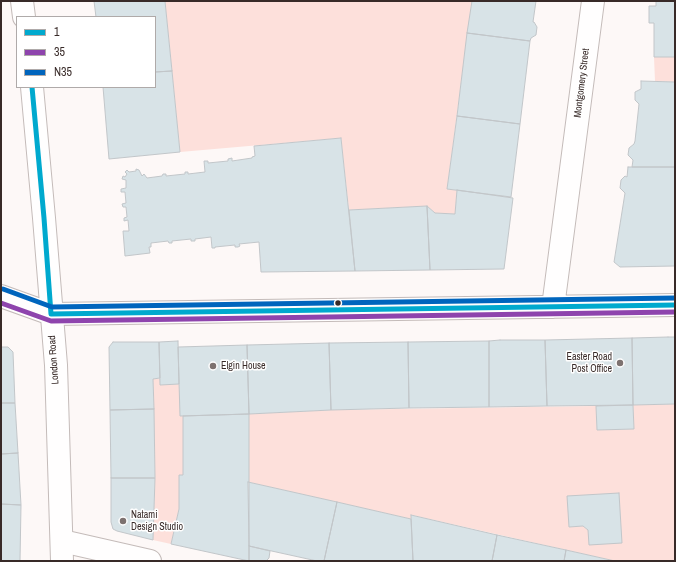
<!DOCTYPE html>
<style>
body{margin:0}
#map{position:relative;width:676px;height:562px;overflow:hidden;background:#fdf8f7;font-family:"Archivo Narrow",sans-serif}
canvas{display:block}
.frame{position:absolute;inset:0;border:2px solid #382a28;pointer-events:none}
.legend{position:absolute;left:16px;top:16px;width:140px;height:72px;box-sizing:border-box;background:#fff;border:1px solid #afaaa9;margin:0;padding:5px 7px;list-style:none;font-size:12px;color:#382a28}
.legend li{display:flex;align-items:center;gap:8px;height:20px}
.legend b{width:20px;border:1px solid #afaaa9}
</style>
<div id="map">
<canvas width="676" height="562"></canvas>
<div class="frame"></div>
<ul class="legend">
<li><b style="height:5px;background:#00a9ce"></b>1</li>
<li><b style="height:5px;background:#8e44ad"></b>35</li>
<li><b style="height:5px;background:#0065bd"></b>N35</li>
</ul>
</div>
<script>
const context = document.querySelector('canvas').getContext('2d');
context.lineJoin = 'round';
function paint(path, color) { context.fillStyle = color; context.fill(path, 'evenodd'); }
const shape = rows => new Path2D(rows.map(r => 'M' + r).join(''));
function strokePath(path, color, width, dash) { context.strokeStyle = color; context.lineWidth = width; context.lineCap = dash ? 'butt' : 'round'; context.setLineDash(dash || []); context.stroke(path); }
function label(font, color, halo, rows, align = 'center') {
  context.font = font + ' "Archivo Narrow",sans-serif'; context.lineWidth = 3; context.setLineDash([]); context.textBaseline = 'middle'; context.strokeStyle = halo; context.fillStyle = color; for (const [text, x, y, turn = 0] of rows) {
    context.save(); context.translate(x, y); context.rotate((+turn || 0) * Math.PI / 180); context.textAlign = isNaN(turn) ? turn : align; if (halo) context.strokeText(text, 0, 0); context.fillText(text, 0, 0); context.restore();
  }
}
const green = shape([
 [165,1,472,1,447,189,457,190,455,214,435,213,427,206,349,210,341,138,180,152],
 [654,57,675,57,675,82,655,81],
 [153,379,160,379,161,385,179,384,183,416,183,475,179,475,179,509,171,544,153,540,155,478],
 [675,404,675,561,615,561,412,515,411,519,248,482,249,414,331,410,596,406,597,430,634,429,633,405],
 [619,493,588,530,583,526,569,527]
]);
const building = shape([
 [94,1,165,1,172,71,155,72,155,17,96,17,94,1],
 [472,1,536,1,533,22,534,22,537,27,536,35,531,38,530,41,467,33,472,1],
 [656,1,675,1,675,57,654,57,654,23,649,23,649,6,656,6,656,1],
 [467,33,530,41,520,124,457,116,467,33],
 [172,71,180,152,109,159,103,87,155,87,155,72,172,71],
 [641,81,675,82,675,167,632,167,633,160,628,155,629,148,634,144,635,141,639,104,635,100,635,92,641,89,641,81],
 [457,116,520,124,511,197,447,189,457,116],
 [341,138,355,271,261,272,259,242,239,244,240,246,238,247,235,247,235,245,215,247,215,248,212,248,211,237,195,239,195,241,191,241,191,239,172,241,172,243,169,243,168,241,151,243,151,247,149,247,150,253,125,256,123,231,129,231,128,220,124,221,124,218,127,217,126,207,123,207,122,204,126,203,125,192,121,192,121,189,126,188,126,180,122,179,123,176,125,177,127,174,125,172,127,170,129,172,136,171,136,169,139,170,142,176,144,174,147,178,162,176,163,174,166,174,166,176,185,174,185,172,188,172,188,174,205,172,204,161,208,161,208,163,228,161,228,159,232,158,232,161,252,158,252,157,255,156,254,146,341,138],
 [628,167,675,167,675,266,620,267,614,262,625,193,620,188,621,180,625,176,627,177,628,167],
 [457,190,513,198,504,269,430,270,427,206,435,213,455,214,457,190],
 [427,206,430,270,355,271,349,210,427,206],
 [668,337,675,337,675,404,633,405,632,338,668,337],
 [632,338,633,405,547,406,545,340,632,338],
 [500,340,545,340,547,406,489,407,489,341,500,340],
 [178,341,179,384,160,385,159,342,178,341],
 [489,341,489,407,409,408,408,342,489,341],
 [113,342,159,342,160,378,153,379,154,409,110,410,109,347,113,342],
 [408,342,409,408,331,410,329,343,408,342],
 [329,343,331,410,249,414,247,345,329,343],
 [247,345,249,414,180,416,178,347,247,345],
 [1,347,8,347,13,352,15,403,1,403,1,347],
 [1,403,15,403,18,453,1,454,1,403],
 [633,405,634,429,597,430,596,406,633,405],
 [154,409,155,478,111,478,110,410,154,409],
 [249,414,249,561,171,544,179,509,179,475,183,475,183,416,249,414],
 [18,453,21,505,1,504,1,454,18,453],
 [111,478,155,478,153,540,117,531,113,529,111,522,111,478],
 [248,482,337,502,324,561,317,561,249,546,248,482],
 [619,493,622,543,589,545,588,530,583,526,569,527,567,496,619,493],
 [337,502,411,519,413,561,324,561,337,502],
 [1,504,21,505,20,561,1,561,1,504],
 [411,515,497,535,492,561,413,561,411,515],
 [497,535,566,550,564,561,492,561,497,535],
 [249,546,270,551,269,558,266,561,249,561,249,546],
 [566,550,615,561,564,561,566,550]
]);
const minor = shape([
 [1,296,51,314,675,305],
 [553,307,593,1],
 [62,541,150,561]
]);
const major = shape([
 [22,1,24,17],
 [32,87,44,218,56,365,62,561]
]);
const bus1 = shape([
 [32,87,44,218,51,314],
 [51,314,675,305]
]);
const bus2 = shape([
 [1,303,51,321,675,312]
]);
const bus3 = shape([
 [3,289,52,307,675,298]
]);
const markers = [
 [338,303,3.5,"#382a28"],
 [620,363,4,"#7d7270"],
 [213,366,4,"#7d7270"],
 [123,521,4,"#7d7270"]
];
const streetNames = [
 ["Montgomery Street",582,83,-83],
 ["London Road",54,360,-94]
];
const poiNames = [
 ["Easter Road",612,357,"right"],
 ["Post Office",612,369,"right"],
 ["Elgin House",221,366],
 ["Natami",131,515],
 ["Design Studio",131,527]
];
paint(green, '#fde0db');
paint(building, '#d8e3e7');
strokePath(building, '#c2c6c9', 1);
strokePath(minor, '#c4bbb9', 24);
strokePath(major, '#c4bbb9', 24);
strokePath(minor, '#fffefe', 22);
strokePath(major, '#fffefe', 22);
strokePath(bus1, '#00a9ce', 5);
strokePath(bus2, '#8e44ad', 5);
strokePath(bus3, '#0065bd', 5);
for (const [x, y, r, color] of markers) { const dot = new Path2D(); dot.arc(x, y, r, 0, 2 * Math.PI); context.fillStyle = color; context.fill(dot); strokePath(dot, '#fff', 1.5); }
label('10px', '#382a28', '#fff', streetNames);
label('10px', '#382a28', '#fff', poiNames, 'left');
</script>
